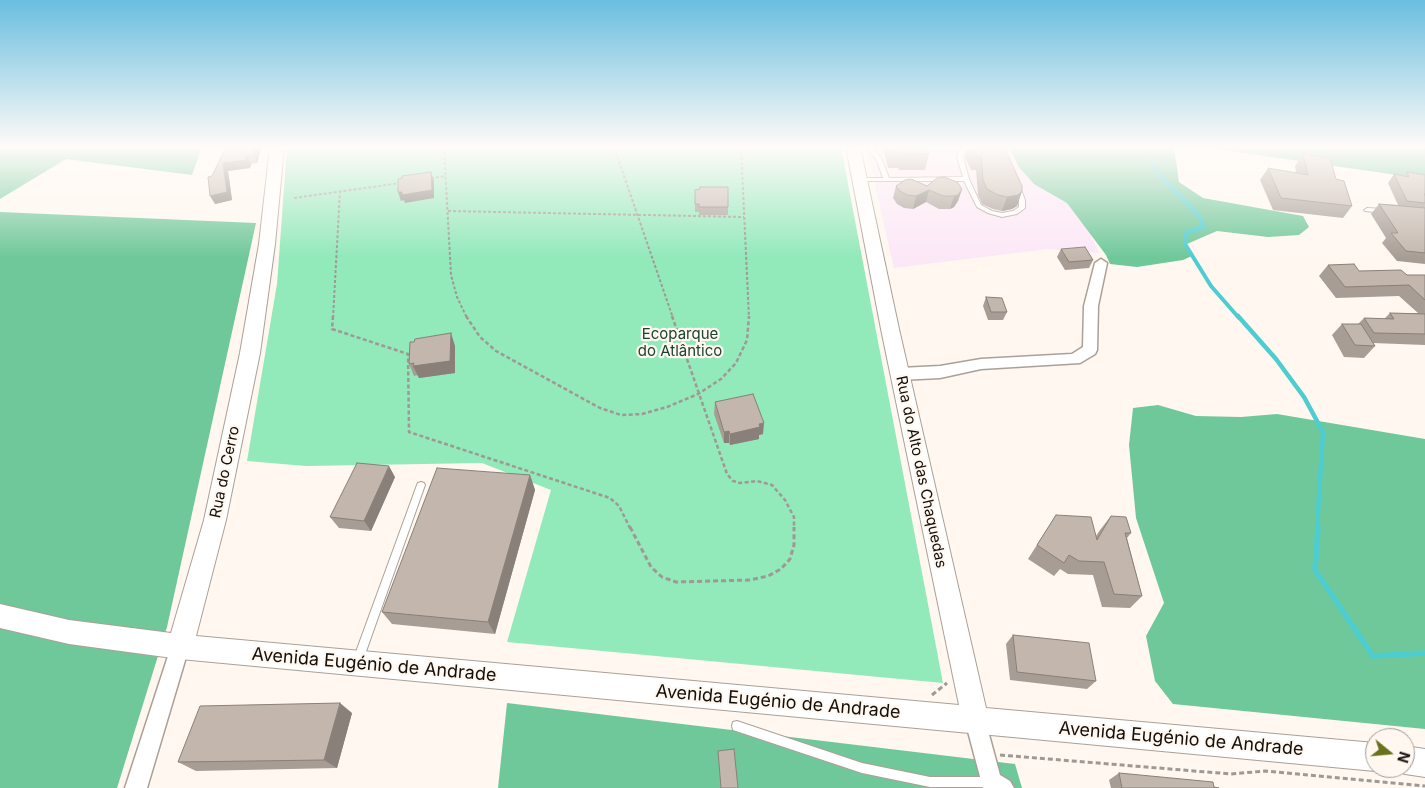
<!DOCTYPE html>
<meta charset="utf-8">
<style>
body{margin:0}
#map{position:relative;width:1425px;height:788px;overflow:hidden;background:#fff7f0;font-family:Inter,sans-serif}
canvas{display:block}
.north{position:absolute;left:1365px;top:728px;width:50px;height:50px;box-sizing:border-box;background:#fff7f0;border:1px solid #a19a94;border-radius:50%;rotate:107deg;font-size:14px;font-weight:700;line-height:20px;text-align:center;color:#130f0b}
.north::after{content:'';display:block;margin:auto;width:18px;height:22px;background:#69721b;clip-path:polygon(50% 0,100% 100%,50% 72%,0 100%)}
</style>
<div id="map">
<canvas width="1425" height="788"></canvas>
<div class="north">N</div>
</div>
<script>
const context = document.querySelector('canvas').getContext('2d');
context.lineJoin = 'round';
function paint(path, color) { context.fillStyle = color; context.fill(path, 'evenodd'); }
const shape = rows => new Path2D(rows.map(r => 'M' + r).join(''));
function strokePath(path, color, width, dash) { context.strokeStyle = color; context.lineWidth = width; context.lineCap = dash ? 'butt' : 'round'; context.setLineDash(dash || []); context.stroke(path); }
function label(font, color, halo, rows, align = 'center') {
  context.font = font + ' Inter,sans-serif'; context.lineWidth = 4.5; context.setLineDash([]); context.textBaseline = 'middle'; context.strokeStyle = halo; context.fillStyle = color; for (const [text, x, y, turn = 0] of rows) {
    context.save(); context.translate(x, y); context.rotate((+turn || 0) * Math.PI / 180); context.textAlign = isNaN(turn) ? turn : align; if (halo) context.strokeText(text, 0, 0); context.fillText(text, 0, 0); context.restore();
  }
}
const industrial = shape([
 [866,147,1051,147,1099,253,1048,249,894,268]
]);
const green = shape([
 [287,147,841,147,943,683,507,642,551,490,482,463,306,466,247,461,277,284]
]);
const forest = shape([
 [0,147,202,147,192,175,66,159,0,199],
 [1010,147,1174,147,1179,182,1203,198,1303,216,1309,227,1299,235,1268,237,1217,231,1187,244,1194,255,1183,260,1137,267,1110,264,1106,255,1067,203,1034,184,1018,166],
 [1202,147,1425,147,1425,179],
 [0,212,256,223,167,627,117,788,0,788],
 [1158,405,1196,416,1241,417,1277,414,1425,439,1425,729,1173,704,1155,681,1146,636,1164,603,1136,518,1129,445,1133,408],
 [507,703,1015,764,1022,788,498,788]
]);
const streamFar2 = shape([
 [1152,147,1151,162,1163,179,1199,216,1204,227,1185,233,1185,244,1211,286,1239,318]
]);
const streamFar1 = shape([
 [1238,316,1276,359,1304,397,1323,432,1317,528]
]);
const stream = shape([
 [1318,527,1315,570,1373,656,1425,653]
]);
const pathFar2 = shape([
 [444,147,451,275,457,297,467,318],
 [614,147,673,318],
 [741,147,749,318],
 [431,178,446,176],
 [294,198,401,183],
 [448,211,744,217],
 [333,318,340,191]
]);
const pathFar1 = shape([
 [333,316,332,329,408,354,409,432,610,498,619,506,630,528],
 [466,316,480,337,496,351,600,408,621,415,642,414,667,407,698,394,721,379,736,363,747,340,749,316],
 [672,316,727,474,733,481,740,483,757,481,772,485,785,500,794,517,794,528]
]);
const path = shape([
 [630,527,651,567,662,577,676,582,750,580,768,576,781,569,790,559,794,545,794,527],
 [932,695,947,683],
 [1000,755,1231,774,1265,771,1425,786]
]);
const lane = shape([
 [867,147,873,147,882,160,889,178,963,177,957,157,960,150,964,147,972,147,965,152,963,157,969,179,981,205,992,211,1002,213,1013,211,1019,207,1019,200,1014,187,1017,185,1020,187,1025,200,1025,208,1017,214,1002,217,988,213,977,207,964,181,858,181,858,179,860,178,883,178,877,161,867,147],
 [1367,208,1383,209,1386,211,1383,213,1365,211,1364,210,1367,208],
 [421,482,424,483,425,485,363,660,361,663,358,665,355,663,353,660,417,485,418,483,421,482],
 [737,721,862,763,930,777,991,777,995,778,996,782,995,786,991,787,930,787,862,773,733,730,732,726,733,722,737,721]
]);
const street = shape([
 [1101,259,1107,263,1098,306,1097,350,1095,354,1080,363,981,369,940,378,900,380,895,378,893,374,895,370,900,368,940,366,981,359,1072,354,1083,347,1084,306,1095,263,1101,259],
 [180,638,187,640,189,647,147,788,125,788,171,647,173,640,180,638],
 [975,710,982,713,985,720,1000,775,1010,781,1014,788,983,788,965,720,968,713,975,710]
]);
const secondary = shape([
 [270,147,284,147,275,244,260,353,226,520,196,636,959,705,881,329,846,147,860,147,899,329,986,708,1375,743,1375,768,1382,768,1375,771,180,659,69,644,0,628,0,604,69,620,171,633,204,520,240,353,259,244,270,147],
 [1405,746,1425,749,1425,777,1405,774,1395,770,1394,768,1405,768,1405,746]
]);
const wall = shape([
 [226,147,260,147,261,149,257,163,251,164,250,168,228,171,232,200,215,204,212,176],
 [883,147,927,147,929,154,925,170,899,170,898,168,888,168],
 [968,147,1006,147,1006,151,1022,191,1017,206,1012,209,1002,211,993,209,982,204,978,195,976,170,971,170,965,157],
 [1303,154,1336,179,1352,206,1343,218,1273,210,1260,180,1268,168,1296,173,1295,166],
 [1407,172,1425,175,1425,264,1397,261,1382,243,1386,238,1371,214,1379,204,1398,205,1388,183,1394,174,1405,176],
 [896,186,927,186,962,189,958,201,954,207,950,209,939,209,926,202,913,209,904,208,897,204,893,198],
 [728,187,728,215,699,215,699,212,695,212,695,204],
 [1061,249,1093,260,1089,268,1065,270,1057,257],
 [1328,265,1359,271,1407,275,1425,275,1425,345,1373,343,1375,346,1364,358,1344,357,1332,335,1342,324,1358,324,1364,318,1384,319,1390,313,1418,313,1399,296,1336,298,1319,276],
 [986,297,1007,312,1003,320,988,320,983,306],
 [455,346,455,373,419,378,418,375,414,376,409,364],
 [715,402,763,434,759,435,759,439,730,445,729,443,724,443,714,414],
 [530,475,535,490,495,634,392,624,382,612],
 [395,477,371,531,339,528,330,517],
 [1056,515,1096,536,1100,530,1111,516,1131,533,1127,538,1142,596,1130,608,1102,607,1093,575,1068,574,1060,569,1054,576,1028,559],
 [1013,635,1096,681,1087,689,1010,680,1006,644],
 [352,713,337,768,196,771,178,762],
 [1119,773,1214,787,1219,788,1111,788,1109,780]
]);
const shadedWall = shape([
 [255,147,260,147,261,149,257,163,253,155],
 [247,156,251,164,250,168,228,171,232,200,215,204,210,196,223,163],
 [431,172,434,181,434,198,405,203,404,200,401,201,398,192],
 [962,189,958,201,954,207,950,209,954,196],
 [929,190,926,202,913,209,916,196],
 [1022,191,1017,206,1012,209,1002,211,1007,197],
 [451,333,455,346,455,373,419,378,413,366],
 [764,423,763,434,759,435,759,439,730,445,730,434],
 [729,431,729,443,724,443,724,432],
 [389,466,395,477,371,531,364,521],
 [530,475,535,490,495,634,488,622],
 [340,703,352,713,337,768,324,760]
]);
const building = shape([
 [226,147,255,147,253,155,247,156,246,160,223,163,227,192,210,196,208,177,212,176,226,147],
 [890,147,927,147,929,154,902,154,902,152,891,152,890,147],
 [971,147,1006,147,1006,151,1022,186,1022,191,1018,195,1007,197,998,195,987,189,983,180,981,156,976,156,971,147],
 [1303,154,1330,158,1336,179,1344,181,1352,206,1281,198,1268,168,1308,175,1303,154],
 [431,172,432,190,402,195,402,192,398,192,398,179,402,178,402,176,431,172],
 [1407,172,1425,175,1425,194,1424,194,1425,196,1425,203,1407,201,1394,174,1409,177,1407,172],
 [944,177,957,182,962,189,958,195,954,196,943,196,929,190,916,196,907,195,900,191,896,186,905,180,911,179,927,186,937,178,944,177],
 [700,187,728,187,728,207,699,207,699,204,695,204,695,190,700,189,700,187],
 [1379,204,1425,208,1425,253,1406,251,1391,233,1398,233,1379,204],
 [1085,247,1093,260,1069,262,1061,249,1085,247],
 [1354,264,1359,271,1401,270,1407,275,1425,275,1425,300,1409,285,1345,287,1328,265,1354,264],
 [986,297,1002,298,1007,312,991,312,986,297],
 [1390,313,1425,314,1425,334,1374,333,1364,318,1394,319,1390,313],
 [1342,324,1361,324,1375,346,1355,345,1342,324],
 [451,333,450,361,413,366,414,363,409,364,410,342,414,342,415,339,451,333],
 [753,394,764,423,759,424,760,427,730,434,729,431,724,432,715,402,753,394],
 [357,463,389,466,364,521,330,517,357,463],
 [437,468,530,475,488,622,382,612,437,468],
 [1056,515,1091,517,1097,540,1111,516,1126,517,1131,533,1125,533,1142,596,1114,594,1104,562,1079,561,1069,555,1064,563,1037,545,1056,515],
 [1013,635,1089,643,1096,681,1017,672,1013,635],
 [340,703,324,760,178,762,200,706,340,703],
 [734,749,738,788,721,788,718,751,734,749],
 [1119,773,1213,782,1214,787,1219,788,1122,788,1119,773]
]);
const parkNames = [
 ["Ecoparque",680,334],
 ["do Atlântico",680,351]
];
const streetNames = [
 ["Rua do Cerro",225,472,-78],
 ["Rua do Alto das Chaquedas",921,472,78]
];
const nearStreetnames = [
 ["Avenida Eugénio de Andrade",374,665,5],
 ["Avenida Eugénio de Andrade",778,702,5],
 ["Avenida Eugénio de Andrade",1181,739,5]
];
paint(industrial, '#fce7f7');
paint(green, '#92e9ba');
paint(forest, '#6fc899');
strokePath(streamFar2, '#4ecdd1', 4);
strokePath(streamFar1, '#4ecdd1', 4.5);
strokePath(stream, '#4ecdd1', 5.5);
strokePath(lane, '#aca096', 2);
strokePath(street, '#aca096', 3);
strokePath(secondary, '#aca096', 2);
strokePath(pathFar2, '#9f9993', 2, [3, 2]);
strokePath(pathFar1, '#9f9993', 2.5, [4, 2.5]);
strokePath(path, '#9f9993', 3, [5, 3]);
paint(lane, '#fff');
paint(street, '#fff');
paint(secondary, '#fff');
paint(wall, '#a89d95');
paint(shadedWall, '#888079');
paint(building, '#c3b7ad');
strokePath(building, '#888079', 1);
const sky = context.createLinearGradient(0, 0, 0, 258);
sky.addColorStop(0, '#6abedf');
sky.addColorStop(0.57, '#fffbf8');
sky.addColorStop(1, '#fffbf800');
context.fillStyle = sky;
context.fillRect(0, 0, 1425, 258);
label('15px', '#1b422e', '#fff7f0', parkNames);
label('15px', '#130f0b', '#fff7f0', streetNames);
label('18px', '#130f0b', '#fff7f0', nearStreetnames);
</script>
